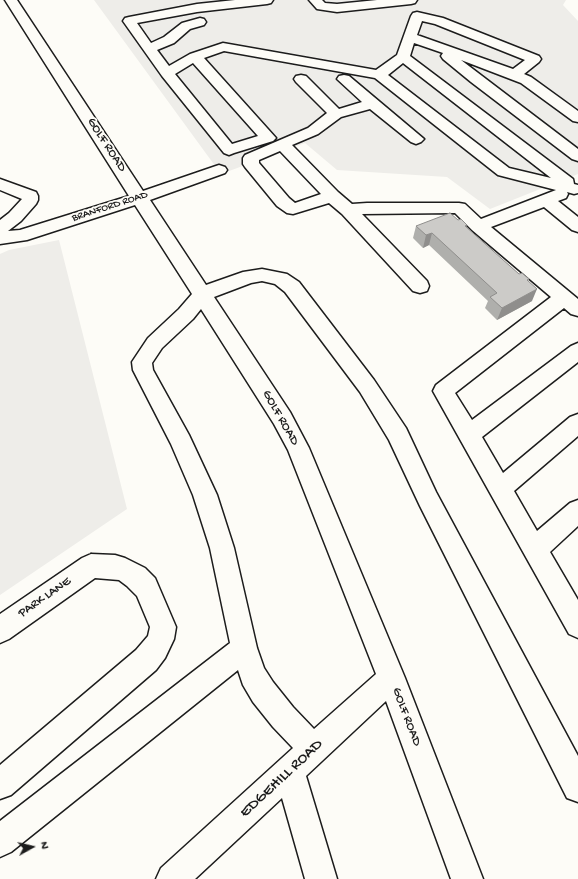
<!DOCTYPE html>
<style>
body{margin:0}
#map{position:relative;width:578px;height:879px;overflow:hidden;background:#fdfcf7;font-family:"Gochi Hand",sans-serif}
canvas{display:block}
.north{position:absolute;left:12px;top:827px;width:40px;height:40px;-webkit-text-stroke:3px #fdfcf7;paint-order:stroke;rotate:82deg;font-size:11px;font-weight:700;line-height:16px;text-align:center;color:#1c1c1c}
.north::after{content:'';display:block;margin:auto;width:14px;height:18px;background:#1c1c1c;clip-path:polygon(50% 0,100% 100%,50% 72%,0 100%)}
</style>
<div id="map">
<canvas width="578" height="879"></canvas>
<div class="north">N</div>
</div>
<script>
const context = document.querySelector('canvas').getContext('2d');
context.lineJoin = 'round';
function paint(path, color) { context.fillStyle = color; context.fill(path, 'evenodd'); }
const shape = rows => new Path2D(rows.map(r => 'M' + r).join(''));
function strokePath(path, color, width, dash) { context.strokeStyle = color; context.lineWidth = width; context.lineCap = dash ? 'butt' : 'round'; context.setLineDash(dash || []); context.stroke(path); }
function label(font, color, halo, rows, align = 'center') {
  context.font = font + ' "Gochi Hand",sans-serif'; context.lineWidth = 3.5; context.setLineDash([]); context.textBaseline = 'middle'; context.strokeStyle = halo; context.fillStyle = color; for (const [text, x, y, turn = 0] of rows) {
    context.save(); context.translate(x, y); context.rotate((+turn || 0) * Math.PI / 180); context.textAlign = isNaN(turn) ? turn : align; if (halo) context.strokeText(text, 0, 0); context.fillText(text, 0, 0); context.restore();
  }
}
const built = shape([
 [94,0,566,0,563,5,578,21,578,174,490,209,447,177,337,170,305,143,221,174],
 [59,240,127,509,0,595,0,254,9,250]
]);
const minor = shape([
 [5,0,17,0,143,191,213,167,219,165,225,167,227,170,225,173,150,200,206,285,243,272,262,269,287,274,299,282,374,380,406,428,436,492,578,756,578,802,567,798,420,506,389,440,360,392,285,292,275,284,262,281,251,283,214,297,290,412,309,448,405,678,483,879,451,879,386,701,306,776,337,879,305,879,282,798,195,879,156,879,161,868,293,748,273,727,253,702,243,685,238,670,11,852,0,857,0,821,230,643,210,548,193,495,171,444,133,370,132,362,148,338,179,309,192,294,135,205,27,240,0,244,0,220,9,213,22,199,0,190,0,179,36,192,38,196,38,200,36,204,21,221,8,231,20,230,129,196,5,0],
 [201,309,274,424,288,450,376,674,314,729,293,707,273,682,264,668,257,648,234,548,217,495,189,435,153,370,152,363,162,348,193,319,201,309],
 [235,0,273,0,271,3,267,4,197,12,137,23,151,43,164,37,182,23,200,18,204,19,206,22,204,25,190,29,174,43,157,50,169,66,190,54,223,43,376,70,397,55,411,16,413,13,417,12,443,18,539,56,541,59,539,62,524,74,531,77,578,111,578,122,573,121,521,83,461,60,578,149,578,161,572,159,471,82,443,59,441,56,443,53,414,43,410,56,573,179,574,184,578,185,578,193,574,194,567,192,568,194,566,198,558,201,578,217,578,232,572,230,544,207,491,227,578,299,578,316,571,314,564,308,455,393,472,420,571,346,578,343,578,362,482,437,503,473,570,417,578,414,578,436,514,491,537,531,570,503,578,500,578,526,550,552,578,600,578,638,569,634,433,391,436,385,551,297,472,230,455,213,362,214,427,281,429,286,427,291,420,293,413,291,342,214,329,203,293,214,287,213,277,206,245,167,243,164,243,158,245,155,308,128,327,113,296,82,294,79,296,76,301,75,306,76,339,109,362,102,337,79,339,76,344,75,349,76,424,139,421,142,416,144,411,142,370,109,341,117,318,134,292,145,338,192,352,204,367,203,459,203,465,204,481,219,556,190,498,175,375,78,224,51,204,58,276,138,273,141,234,153,229,155,224,153,162,76,123,21,125,18,129,17,197,4,235,0],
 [422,21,435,24,525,60,513,69,417,35,422,21],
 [193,63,258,136,232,144,175,74,193,63],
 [403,63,551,178,509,168,388,75,403,63],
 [280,151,321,194,295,203,289,198,259,163,259,160,280,151],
 [309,0,322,0,325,3,337,4,377,0,417,0,415,3,411,4,337,12,317,9,309,0],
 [91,554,115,555,125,558,145,568,155,578,176,627,174,639,165,658,156,670,11,795,0,799,0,765,136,650,148,636,150,627,137,596,127,586,119,580,95,578,9,639,0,643,0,614,82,558,91,554]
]);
const wall = shape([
 [416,226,466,228,519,274,529,279,528,282,532,301,497,320,485,308,488,301,429,245,423,248,413,238]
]);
const shadedWall = shape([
 [432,233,429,245,423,248,426,235],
 [537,289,532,301,497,320,502,308]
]);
const building = shape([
 [450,213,458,220,461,219,467,225,465,226,519,274,522,273,529,279,527,280,537,289,502,308,490,297,497,293,432,233,426,235,416,226,450,213]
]);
const farStreetnames = [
 ["BRANFORD ROAD",110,207,-18]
];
const streetNames = [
 ["GOLF ROAD",106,145,57],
 ["GOLF ROAD",280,418,60],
 ["PARK LANE",45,598,-35],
 ["GOLF ROAD",406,717,69]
];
const nearStreetnames = [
 ["EDGEHILL ROAD",282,779,-43]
];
paint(built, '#eeede9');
strokePath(minor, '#1c1c1c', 3);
paint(minor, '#fdfcf7');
paint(wall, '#afafac');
paint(shadedWall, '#8f8e8c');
paint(building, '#cccbc8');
strokePath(building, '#8f8e8c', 1);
label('11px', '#1c1c1c', '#fdfcf7', farStreetnames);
label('13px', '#1c1c1c', '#fdfcf7', streetNames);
label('16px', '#1c1c1c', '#fdfcf7', nearStreetnames);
</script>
